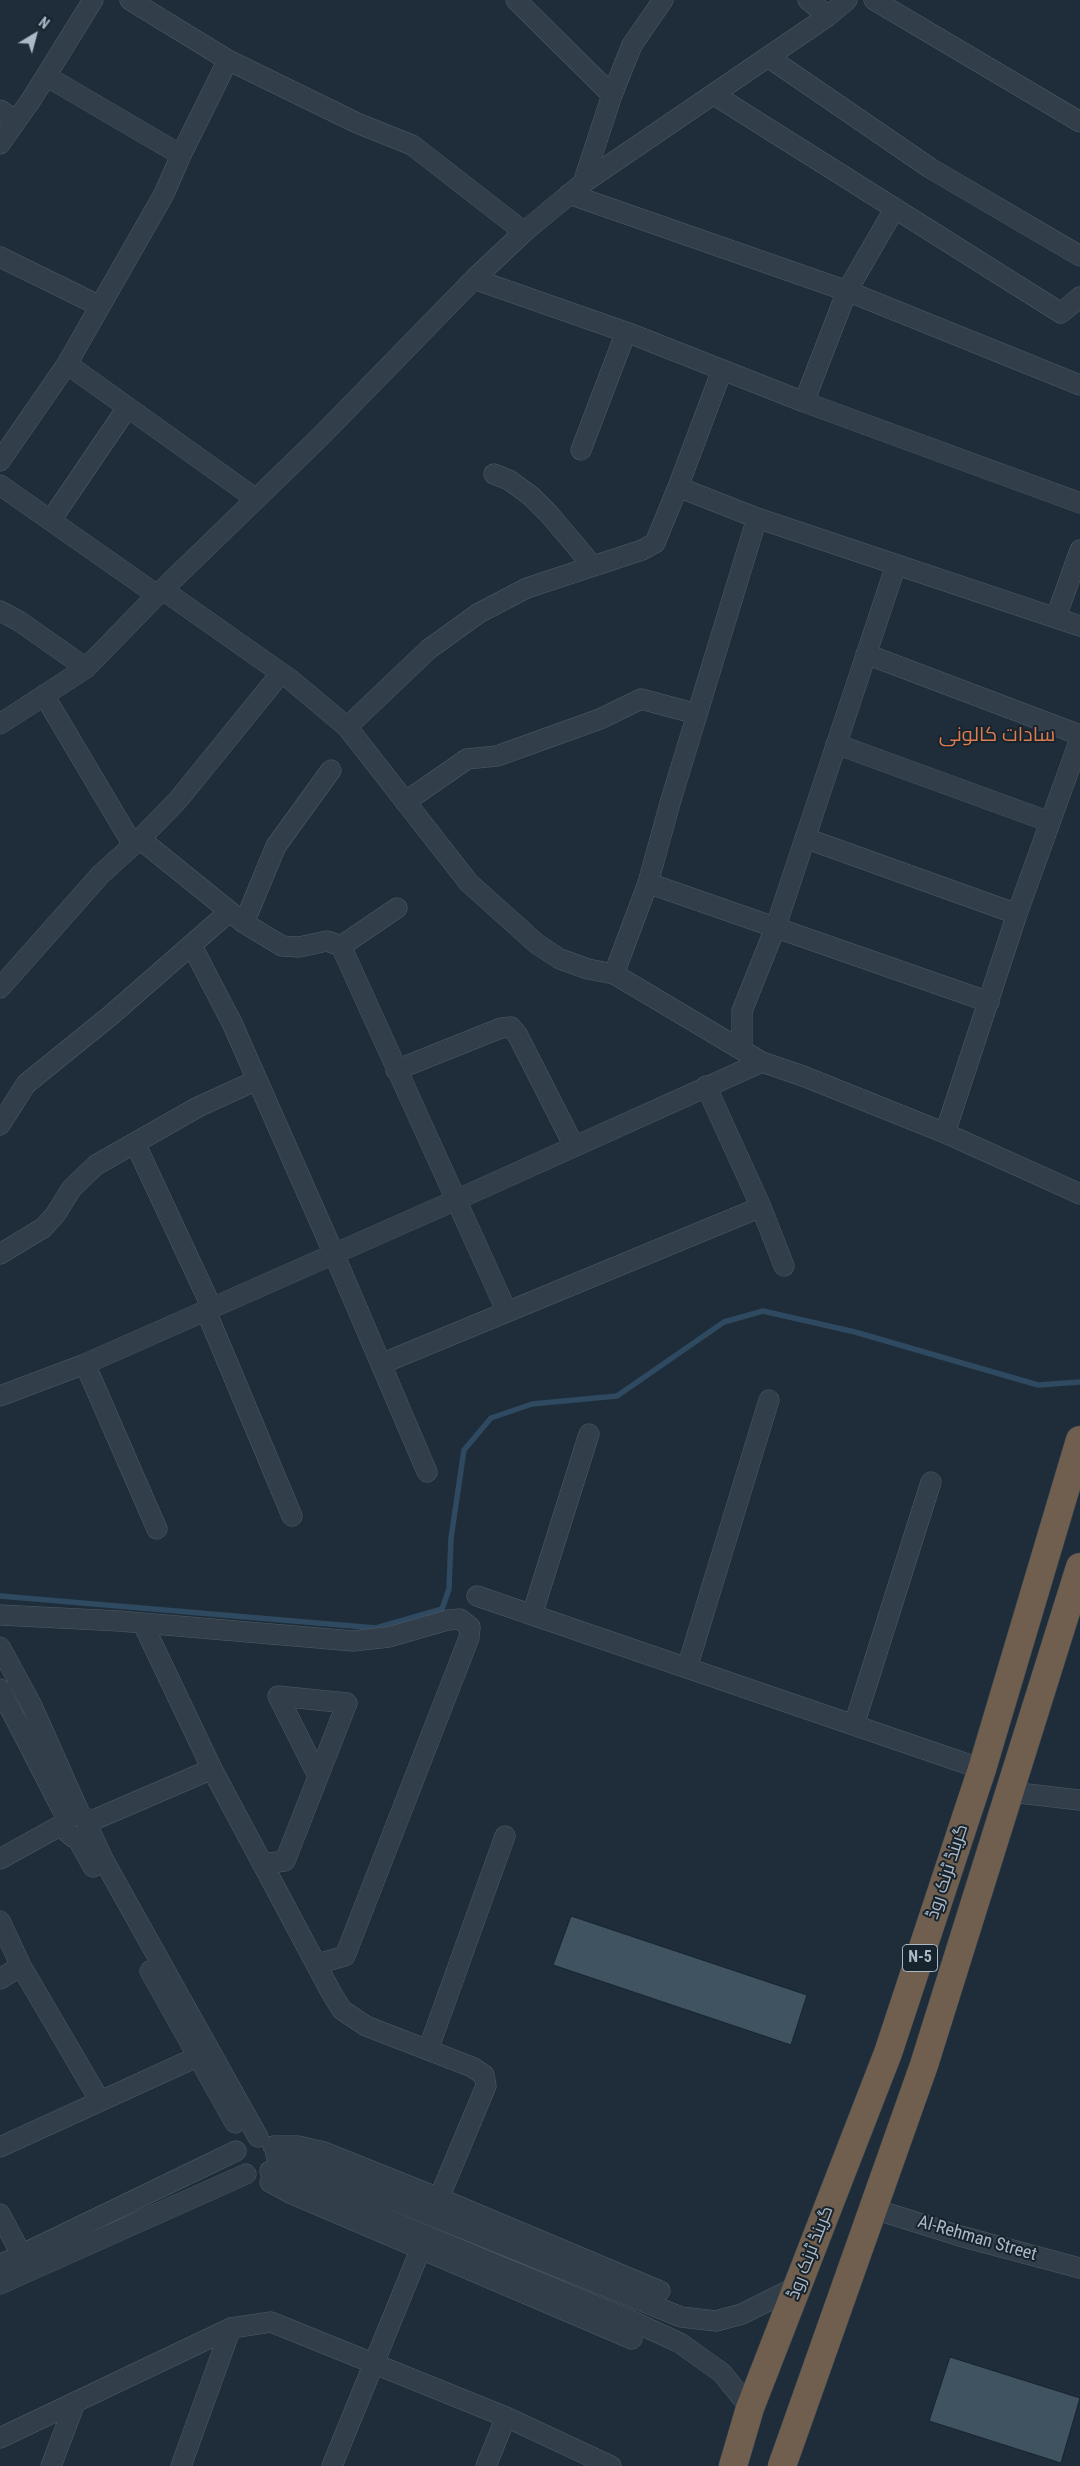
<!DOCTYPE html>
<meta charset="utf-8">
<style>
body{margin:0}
#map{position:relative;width:1080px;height:2466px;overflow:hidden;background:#1e2d39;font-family:"Roboto Condensed",sans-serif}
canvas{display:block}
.north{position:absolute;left:10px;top:10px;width:50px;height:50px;-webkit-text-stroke:4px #17232d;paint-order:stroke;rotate:37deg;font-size:14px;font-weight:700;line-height:20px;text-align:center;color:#acb9c6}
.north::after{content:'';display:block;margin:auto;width:18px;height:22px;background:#acb9c6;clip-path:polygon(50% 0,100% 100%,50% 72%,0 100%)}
</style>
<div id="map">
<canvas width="1080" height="2466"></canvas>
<div class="north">N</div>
</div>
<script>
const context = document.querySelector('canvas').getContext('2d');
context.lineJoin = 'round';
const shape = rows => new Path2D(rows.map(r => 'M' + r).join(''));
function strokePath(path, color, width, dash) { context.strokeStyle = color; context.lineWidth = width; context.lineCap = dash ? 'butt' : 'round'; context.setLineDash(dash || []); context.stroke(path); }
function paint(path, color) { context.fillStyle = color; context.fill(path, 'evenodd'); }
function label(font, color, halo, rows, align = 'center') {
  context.font = font + ' "Roboto Condensed",Cairo,sans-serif'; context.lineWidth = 4; context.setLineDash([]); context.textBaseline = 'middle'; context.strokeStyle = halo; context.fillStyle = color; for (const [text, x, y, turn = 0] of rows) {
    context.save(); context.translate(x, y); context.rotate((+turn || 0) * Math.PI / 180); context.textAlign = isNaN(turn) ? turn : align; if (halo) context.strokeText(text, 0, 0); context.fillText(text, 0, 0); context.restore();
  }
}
const stream = shape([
 [0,1596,376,1628,442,1609,449,1589,451,1538,464,1450,491,1418,532,1404,617,1396,724,1322,763,1311,855,1332,1038,1385,1080,1382]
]);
const building = shape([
 [571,1916,807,1995,791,2045,553,1965,571,1916],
 [950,2357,1080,2398,1061,2463,929,2421,950,2357]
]);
const street = shape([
 [130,0,228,60,357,123,412,145,524,232],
 [516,0,612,95],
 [808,0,828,16],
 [874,0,1080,122],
 [768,57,930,168,1080,256],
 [46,76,181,155],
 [713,94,1061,313,1080,297],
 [0,110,16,121],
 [0,144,31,100,93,0],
 [583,183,612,95,632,45,663,0],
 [569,194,847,291,1080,385],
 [0,257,100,306],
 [474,279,634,335,804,402,1080,503],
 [67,364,256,499],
 [804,402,847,291,895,208],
 [581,450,626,332],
 [0,461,67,364,164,194,181,155,228,60],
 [494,474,509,480,531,496,549,514,592,565],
 [0,485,157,595],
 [678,487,722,370],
 [51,520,127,408],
 [163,590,291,680,347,727,469,883,537,944,560,959,588,969,614,974,762,1062],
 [0,611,19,621,86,668],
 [1056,617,1080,550],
 [866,654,1080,735],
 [44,695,133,845],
 [0,724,86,668,157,595,321,436,474,279,524,232,583,183,828,16,847,0],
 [347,727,429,649,479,613,527,588,642,550,655,543,678,487,757,518,1080,626],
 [836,744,1050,822],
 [405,802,467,759,497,756,600,719,641,699,697,714],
 [805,838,1017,914],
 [140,839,244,923,282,946,299,947,327,941,341,946,507,1312],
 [648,883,989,1002],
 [244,923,276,846,331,770],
 [192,946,232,1023,334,1254,427,1472],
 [341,946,397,908],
 [614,974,648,883,670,803,757,518],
 [0,988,101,874,140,839,178,800,281,673],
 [742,1050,742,1011,776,926,896,565],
 [396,1070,501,1028,511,1027,517,1034,574,1146],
 [706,1086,761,1207,784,1266],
 [0,1125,26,1084,110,1016,229,912],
 [945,1133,1017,914,1080,739],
 [135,1143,212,1308],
 [0,1254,43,1228,55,1215,72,1188,96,1165,198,1107,257,1080],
 [206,1311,292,1516],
 [85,1364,157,1529],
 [381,1364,761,1207],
 [0,1396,85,1364,456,1200,762,1062,803,1076,945,1133,1080,1194],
 [477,1596,982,1769],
 [0,1615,119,1621,353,1641,389,1637,448,1620,460,1619,470,1627,469,1638,345,1956,317,1964],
 [532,1615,589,1434],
 [143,1624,212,1769,332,1994,342,2010,366,2026,472,2067,484,2075,486,2086,439,2198],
 [0,1647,32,1706,80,1814],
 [687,1668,769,1400],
 [0,1689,67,1819],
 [854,1725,931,1482],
 [1010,1792,1080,1800],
 [89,1822,212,1769],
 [89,1829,103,1859,258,2137],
 [77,1838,93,1867],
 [0,1859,65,1823,75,1814,86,1818,89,1829,81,1838,73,1837,66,1831,65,1823],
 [262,1864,285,1861,347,1703,278,1696,317,1774],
 [0,1921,21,1966,100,2101],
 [150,1971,235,2123],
 [0,1979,21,1966],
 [428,2050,505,1836],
 [273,2146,298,2146,324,2152,439,2198,660,2291],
 [0,2147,197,2057],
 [276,2155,304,2164,681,2317,716,2321,742,2314,798,2286],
 [270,2171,630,2320,680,2343,722,2373,750,2408],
 [270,2182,290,2193,632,2339],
 [874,2209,960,2236,1080,2268],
 [0,2214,21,2254],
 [0,2265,236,2151],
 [0,2284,246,2174],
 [0,2438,231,2328,271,2322,506,2417,611,2466],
 [51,2466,75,2403],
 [181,2466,231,2328],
 [332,2466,421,2248],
 [486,2466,506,2417]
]);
const highway = shape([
 [733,2466,750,2408,888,2053,982,1769,1080,1440],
 [782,2466,924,2065,1080,1567]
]);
const shields = [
 [920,1958,35]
];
const shieldNames = [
 ["N-5",920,1958]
];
const streetNames = [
 ["گرینڈ ٹرنک روڈ",948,1872,-72],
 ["Al-Rehman Street",977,2239,16],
 ["گرینڈ ٹرنک روڈ",811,2253,-69]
];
const quarterNames = [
 ["سادات کالونی",997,736]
];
strokePath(stream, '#2e4960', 5.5);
paint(building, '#405361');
strokePath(building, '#192530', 1);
strokePath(street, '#4f5c67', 21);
strokePath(highway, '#3c4954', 29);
strokePath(street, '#323e49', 20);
strokePath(highway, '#705e4e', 28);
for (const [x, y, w] of shields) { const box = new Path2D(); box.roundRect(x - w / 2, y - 13.5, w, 27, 4); context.fillStyle = '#17232d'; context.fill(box); strokePath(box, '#acb9c6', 1); }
label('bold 16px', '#acb9c6', null, shieldNames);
label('18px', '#acb9c6', '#17232d', streetNames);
label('20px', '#dd7c50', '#17232d', quarterNames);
</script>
